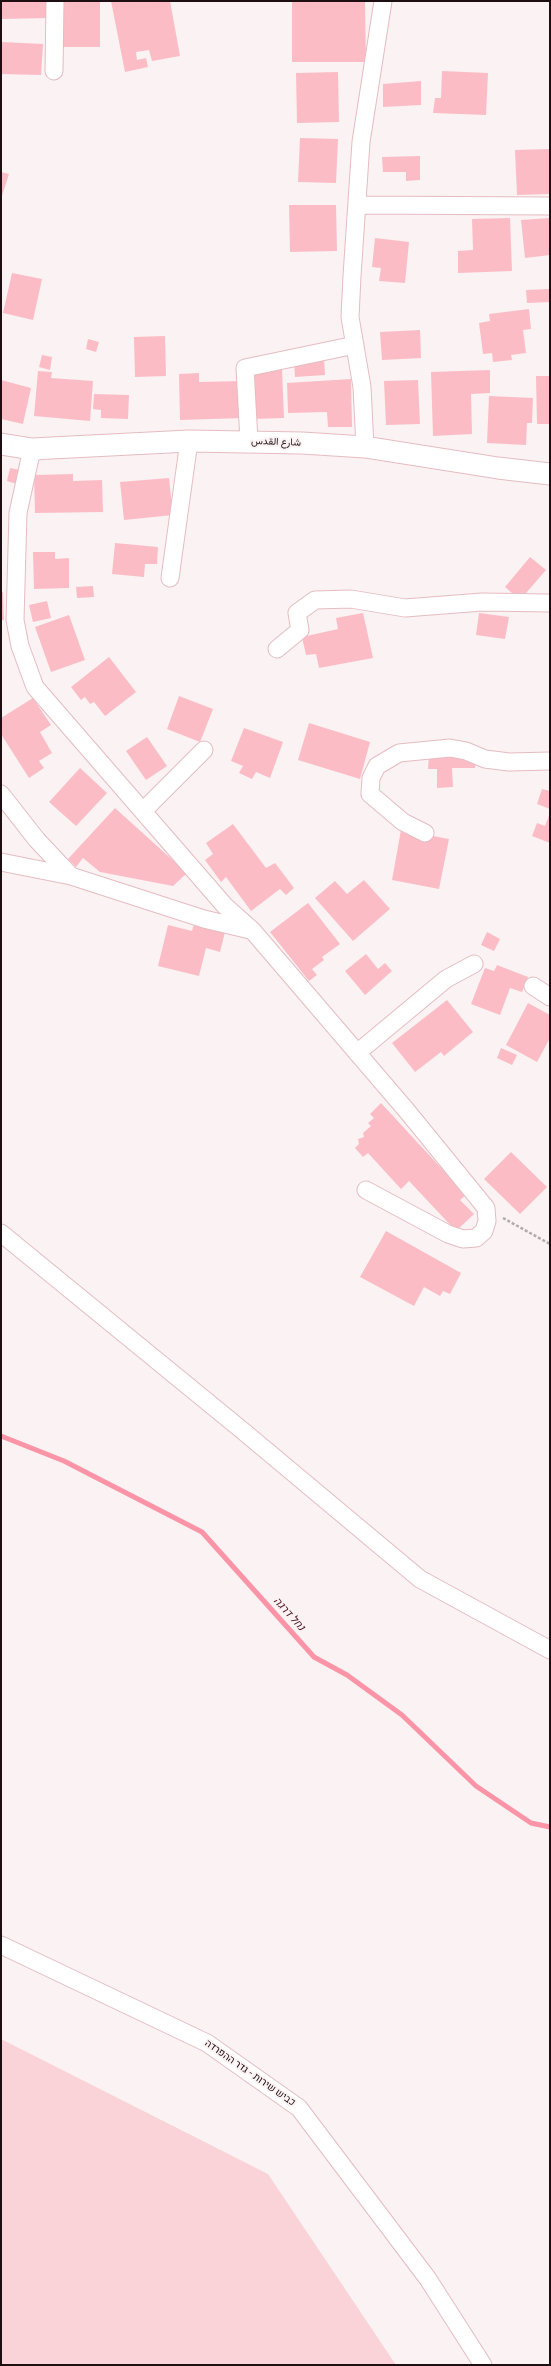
<!DOCTYPE html>
<meta charset="utf-8">
<style>
body{margin:0}
#map{position:relative;width:551px;height:2366px;overflow:hidden;background:#fbf2f3;font-family:"Fira Sans Condensed",sans-serif}
canvas{display:block}
.frame{position:absolute;inset:0;border:2px solid #1c0e11;pointer-events:none}
</style>
<div id="map">
<canvas width="551" height="2366"></canvas>
<div class="frame"></div>
</div>
<script>
const context = document.querySelector('canvas').getContext('2d');
context.lineJoin = 'round';
function paint(path, color) { context.fillStyle = color; context.fill(path, 'evenodd'); }
const shape = rows => new Path2D(rows.map(r => 'M' + r).join(''));
function strokePath(path, color, width, dash) { context.strokeStyle = color; context.lineWidth = width; context.lineCap = dash ? 'butt' : 'round'; context.setLineDash(dash || []); context.stroke(path); }
function label(font, color, halo, rows, align = 'center') {
  context.font = font + ' "Fira Sans Condensed",Vazirmatn,Heebo,sans-serif'; context.lineWidth = 4; context.setLineDash([]); context.textBaseline = 'middle'; context.strokeStyle = halo; context.fillStyle = color; for (const [text, x, y, turn = 0] of rows) {
    context.save(); context.translate(x, y); context.rotate((+turn || 0) * Math.PI / 180); context.textAlign = isNaN(turn) ? turn : align; if (halo) context.strokeText(text, 0, 0); context.fillText(text, 0, 0); context.restore();
  }
}
const green = shape([
 [1,2039,268,2174,396,2365,1,2365]
]);
const stream = shape([
 [1,1436,64,1461,202,1532,314,1657,347,1675,402,1715,476,1786,531,1823,550,1827]
]);
const building = shape([
 [1,1,48,1,48,18,1,19],
 [58,1,100,1,100,47,59,47],
 [111,1,170,1,180,56,152,61,149,50,136,52,137,60,146,58,148,67,125,72],
 [292,1,365,1,366,62,292,62],
 [1,42,43,44,41,75,1,74],
 [442,71,488,73,486,115,433,113,435,98,441,98],
 [338,72,339,122,297,123,296,73],
 [421,81,421,105,383,107,383,84],
 [300,138,338,139,336,183,298,182],
 [550,149,550,194,517,195,515,150],
 [420,156,420,180,406,181,406,172,383,172,382,157],
 [1,172,9,174,1,199],
 [289,205,336,205,337,251,290,252],
 [510,218,512,271,458,273,458,251,473,250,472,219],
 [550,218,550,255,525,258,521,220],
 [375,238,409,242,405,283,379,281,381,268,372,267],
 [12,273,42,279,33,320,3,313],
 [550,289,550,302,527,303,526,290],
 [529,309,531,329,523,330,526,353,511,355,512,360,493,362,492,353,483,354,479,323,490,321,489,314],
 [420,330,421,358,382,360,380,332],
 [165,336,166,376,135,377,134,337],
 [88,339,99,342,96,352,86,349],
 [42,355,52,357,50,370,39,367],
 [324,359,325,375,295,377,294,361],
 [282,370,284,418,251,419,249,371],
 [490,370,490,393,471,394,472,434,433,436,431,372],
 [38,371,52,372,51,378,93,381,90,421,34,416],
 [199,373,199,382,243,381,244,418,180,420,179,374],
 [536,376,550,376,550,424,537,424],
 [351,379,352,427,328,427,327,412,288,413,287,383],
 [1,380,31,388,23,424,1,419],
 [418,380,420,424,386,425,384,381],
 [94,394,129,395,128,419,101,418,101,410,93,409],
 [489,396,533,398,532,423,527,423,526,445,487,443],
 [10,468,20,470,17,484,7,481],
 [73,474,73,481,102,480,103,512,35,513,34,475],
 [169,478,173,515,124,520,120,482],
 [115,543,158,547,157,564,145,564,144,577,112,574],
 [33,552,55,552,55,559,69,558,69,588,34,589],
 [530,557,546,570,520,600,505,587],
 [93,586,94,597,77,598,76,587],
 [1,592,3,592,4,620,1,620],
 [47,601,51,618,33,622,29,605],
 [363,613,373,658,319,668,316,654,306,655,302,637,338,629,336,618],
 [479,613,509,617,505,639,476,635],
 [69,615,85,660,51,672,35,627],
 [109,657,136,692,105,716,94,702,90,704,85,697,81,700,71,687],
 [179,696,213,709,200,742,167,729],
 [33,698,51,725,40,732,52,753,39,761,44,768,29,778,1,734,1,718],
 [309,723,370,742,360,779,298,760],
 [244,728,283,742,270,778,256,772,252,779,239,773,243,766,231,761],
 [147,737,167,766,146,780,126,751],
 [460,753,461,759,476,759,475,768,452,768,453,787,437,788,437,769,428,769,429,754],
 [80,768,107,793,76,826,49,802],
 [542,789,550,791,550,809,537,804],
 [115,808,187,873,173,886,100,872,83,858,76,867,68,859],
 [550,813,550,843,532,836,537,823,545,826],
 [233,824,266,868,275,863,294,888,286,895,280,889,251,911,226,877,221,882,205,860,213,854,206,843],
 [401,830,449,839,439,889,392,880],
 [364,880,390,909,353,941,315,898,335,881,347,894],
 [308,903,340,944,322,957,324,960,312,969,317,975,309,981,270,932],
 [195,920,226,928,220,952,206,948,199,976,158,966,168,925,192,931],
 [487,932,500,939,494,951,481,945],
 [366,954,378,969,385,963,392,971,365,995,345,971],
 [497,965,528,977,522,992,510,988,500,1015,471,1004,485,968,494,971],
 [447,1000,473,1032,444,1056,441,1052,415,1072,392,1043],
 [528,1003,550,1015,550,1038,537,1062,506,1045],
 [501,1048,517,1055,512,1065,497,1058],
 [381,1103,466,1195,460,1200,474,1214,456,1231,409,1181,401,1189,368,1153,363,1157,355,1148,359,1144,358,1139,364,1137,363,1133,371,1126,368,1123,374,1118,370,1114],
 [511,1152,547,1187,520,1214,484,1179],
 [386,1231,461,1273,450,1294,443,1291,440,1296,424,1287,414,1306,360,1277]
]);
const path = shape([
 [503,1218,550,1244]
]);
const minor = shape([
 [54,71,55,1],
 [357,205,550,206],
 [249,441,245,368,355,345],
 [365,447,362,387,350,317,352,276,361,142,383,1],
 [32,449,18,513,15,620,20,646,35,687,225,906,252,930,407,1111,486,1208,487,1221,484,1231,476,1238,463,1239,448,1234,366,1190],
 [170,578,189,441],
 [277,649,300,630,297,613,315,600,351,599,405,608,482,602,550,603],
 [1,794,37,840,71,876,204,919,250,930],
 [143,811,204,750],
 [425,833,403,822,370,794,371,778,377,766,399,753,450,748,466,751,485,759,509,762,550,761],
 [1,862,71,876],
 [533,986,550,997],
 [357,1053,446,979,474,964],
 [1,1233,243,1431,420,1579,550,1650],
 [1,1945,207,2043,299,2108,428,2279,483,2365]
]);
const major = shape([
 [1,444,32,449,189,441,302,443,365,447,498,468,550,474]
]);
const streetNames = [
 ["شارع القدس",276,442,2],
 ["כביש שירות - גדר ההפרדה",250,2073,35]
];
const waterNames = [
 ["נחל דרגה",289,1614,48]
];
paint(green, '#fad3d8');
strokePath(stream, '#fb94a7', 5);
paint(building, '#fcbcc5');
strokePath(minor, '#e5bcc1', 19);
strokePath(major, '#e5bcc1', 23);
strokePath(path, '#b4a9ab', 2.5, [3, 2]);
strokePath(minor, '#fff', 17);
strokePath(major, '#fff', 21);
label('10px', '#1c0e11', '#fbf2f3', streetNames);
label('italic 11px', '#4e1021', '#fbf2f3', waterNames);
</script>
